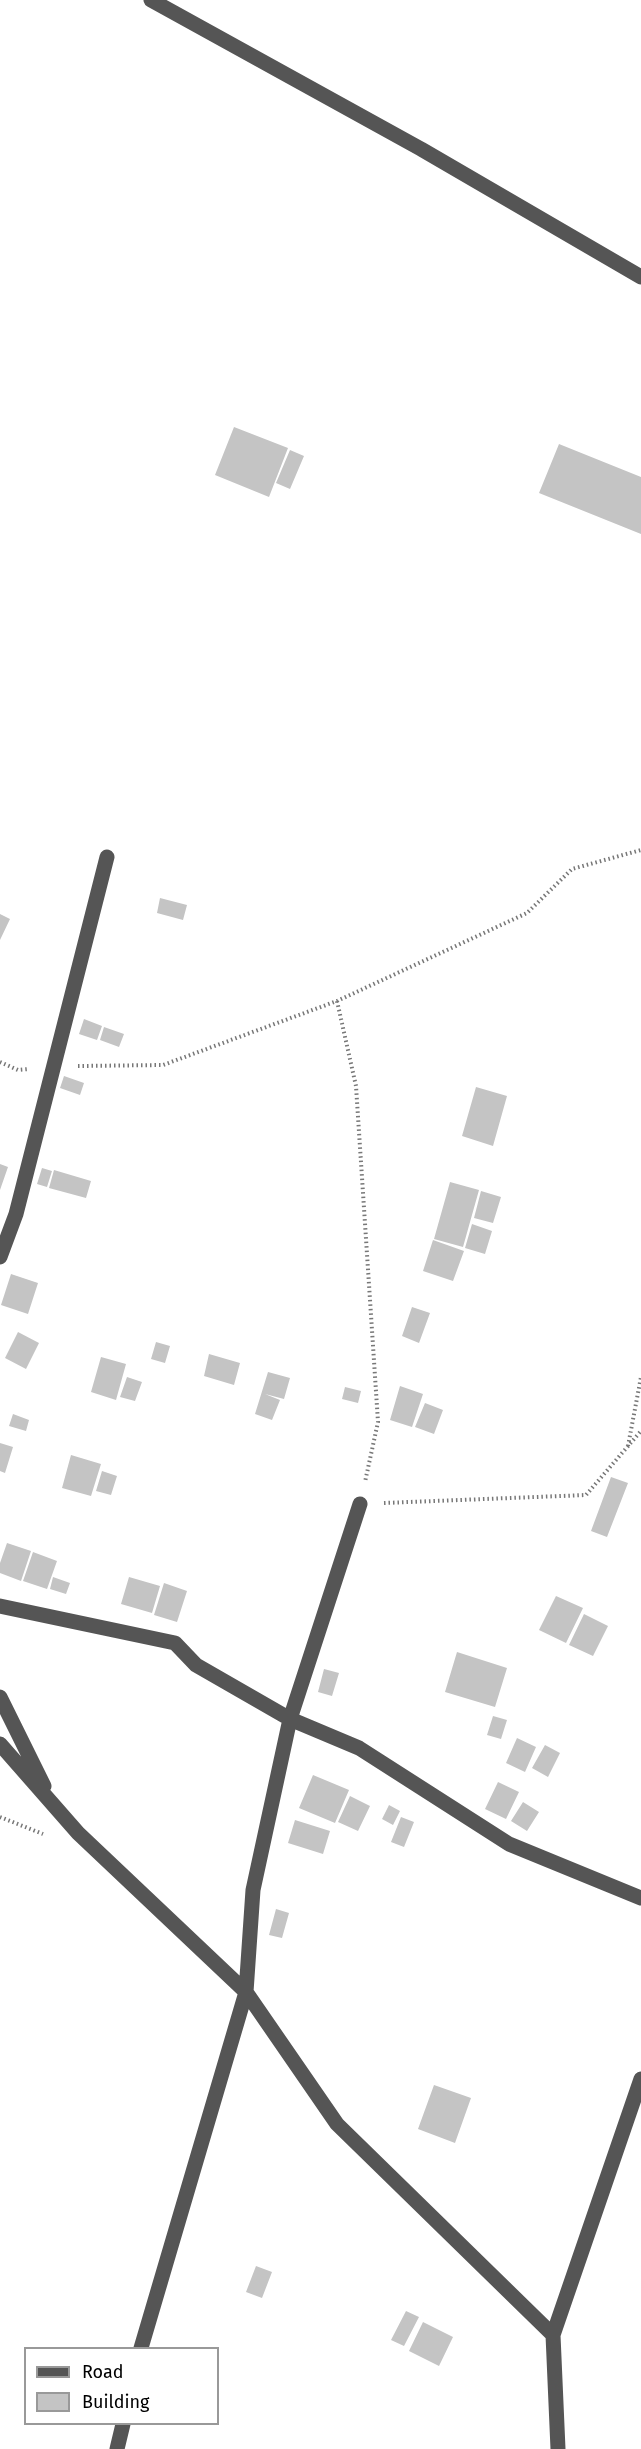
<!DOCTYPE html>
<style>
body{margin:0}
#map{position:relative;width:641px;height:2449px;overflow:hidden;background:#fff;font-family:"Fira Sans",sans-serif}
canvas{display:block}
.legend{position:absolute;left:24px;top:2347px;width:195px;height:78px;box-sizing:border-box;background:#fff;border:2px solid #999;margin:0;padding:8px 10px;list-style:none;font-size:18px;color:#000}
.legend li{display:flex;align-items:center;gap:12px;height:30px}
.legend b{width:30px;border:2px solid #999}
</style>
<div id="map">
<canvas width="641" height="2449"></canvas>
<ul class="legend">
<li><b style="height:8px;background:#555"></b>Road</li>
<li><b style="height:16px;background:#c4c4c4"></b>Building</li>
</ul>
</div>
<script>
const context = document.querySelector('canvas').getContext('2d');
context.lineJoin = 'round';
function paint(path, color) { context.fillStyle = color; context.fill(path, 'evenodd'); }
const shape = rows => new Path2D(rows.map(r => 'M' + r).join(''));
function strokePath(path, color, width, dash) { context.strokeStyle = color; context.lineWidth = width; context.lineCap = dash ? 'butt' : 'round'; context.setLineDash(dash || []); context.stroke(path); }
const building = shape([
 [234,427,288,448,269,497,215,475],
 [559,444,641,477,641,534,539,493],
 [290,450,304,456,290,489,276,483],
 [160,898,187,905,183,920,157,913],
 [0,914,10,919,0,940],
 [84,1019,102,1026,97,1040,79,1034],
 [104,1027,124,1034,119,1047,100,1040],
 [64,1076,84,1083,80,1095,60,1088],
 [476,1087,507,1096,493,1146,462,1136],
 [0,1164,8,1167,0,1190],
 [42,1168,52,1171,47,1187,37,1184],
 [54,1170,91,1181,86,1198,49,1188],
 [450,1182,479,1190,463,1247,434,1239],
 [481,1191,501,1197,493,1223,474,1218],
 [472,1224,492,1231,485,1254,465,1248],
 [433,1240,464,1251,453,1281,423,1271],
 [11,1274,38,1283,28,1314,1,1305],
 [412,1307,430,1313,419,1343,402,1336],
 [18,1332,39,1343,26,1369,5,1358],
 [156,1342,170,1346,165,1363,151,1359],
 [209,1354,240,1363,234,1385,204,1376],
 [101,1357,126,1364,116,1400,91,1392],
 [268,1372,290,1378,284,1399,265,1394,280,1400,272,1420,255,1414],
 [127,1377,142,1382,135,1401,120,1397],
 [400,1386,423,1394,412,1427,390,1420],
 [345,1387,361,1391,358,1403,342,1399],
 [425,1403,443,1410,434,1434,415,1427],
 [13,1414,29,1420,26,1431,9,1426],
 [0,1443,13,1447,5,1473,0,1471],
 [71,1455,101,1464,91,1496,62,1488],
 [102,1471,117,1476,111,1495,96,1491],
 [611,1477,628,1483,607,1537,591,1531],
 [7,1543,31,1551,21,1581,0,1573,0,1563],
 [33,1552,57,1561,47,1589,23,1581],
 [53,1577,70,1583,66,1594,50,1589],
 [129,1577,160,1586,152,1613,121,1604],
 [164,1583,187,1591,177,1622,154,1615],
 [556,1596,583,1608,566,1643,539,1630],
 [584,1614,608,1626,593,1656,569,1645],
 [457,1652,507,1668,495,1707,445,1692],
 [324,1669,339,1673,332,1696,318,1692],
 [493,1716,507,1720,501,1739,487,1735],
 [517,1738,536,1747,525,1772,506,1763],
 [545,1745,560,1753,548,1777,532,1768],
 [313,1775,349,1790,335,1823,299,1808],
 [498,1782,519,1792,506,1819,485,1809],
 [350,1796,370,1806,358,1831,338,1822],
 [523,1802,539,1812,527,1831,511,1821],
 [389,1805,400,1811,393,1825,382,1819],
 [401,1817,414,1822,404,1847,391,1842],
 [295,1820,330,1831,323,1854,288,1843],
 [276,1909,289,1913,282,1938,269,1935],
 [434,2085,471,2098,455,2143,418,2129],
 [256,2266,272,2272,262,2298,246,2292],
 [406,2311,419,2317,404,2346,391,2340],
 [423,2322,453,2337,439,2366,409,2351]
]);
const path = shape([
 [337,1001,356,1086,378,1422,365,1482],
 [0,1062,18,1070,29,1069],
 [78,1066,163,1065,337,1001,527,913,572,869,641,850],
 [628,1446,641,1377],
 [384,1503,586,1495,641,1431],
 [0,1817,43,1834]
]);
const minor = shape([
 [151,0,421,149,641,277],
 [0,1257,16,1214,107,857],
 [0,1606,175,1643,196,1665,290,1719,359,1748,509,1844,641,1898],
 [0,1697,44,1786],
 [0,1744,78,1833,246,1992,337,2124,553,2335,558,2449],
 [553,2335,641,2079],
 [141,2348,246,1992,253,1890,290,1719,360,1504],
 [117,2449,123,2424]
]);
paint(building, '#c4c4c4');
strokePath(path, '#777', 4, [1.5, 3]);
strokePath(minor, '#555', 15);
</script>
